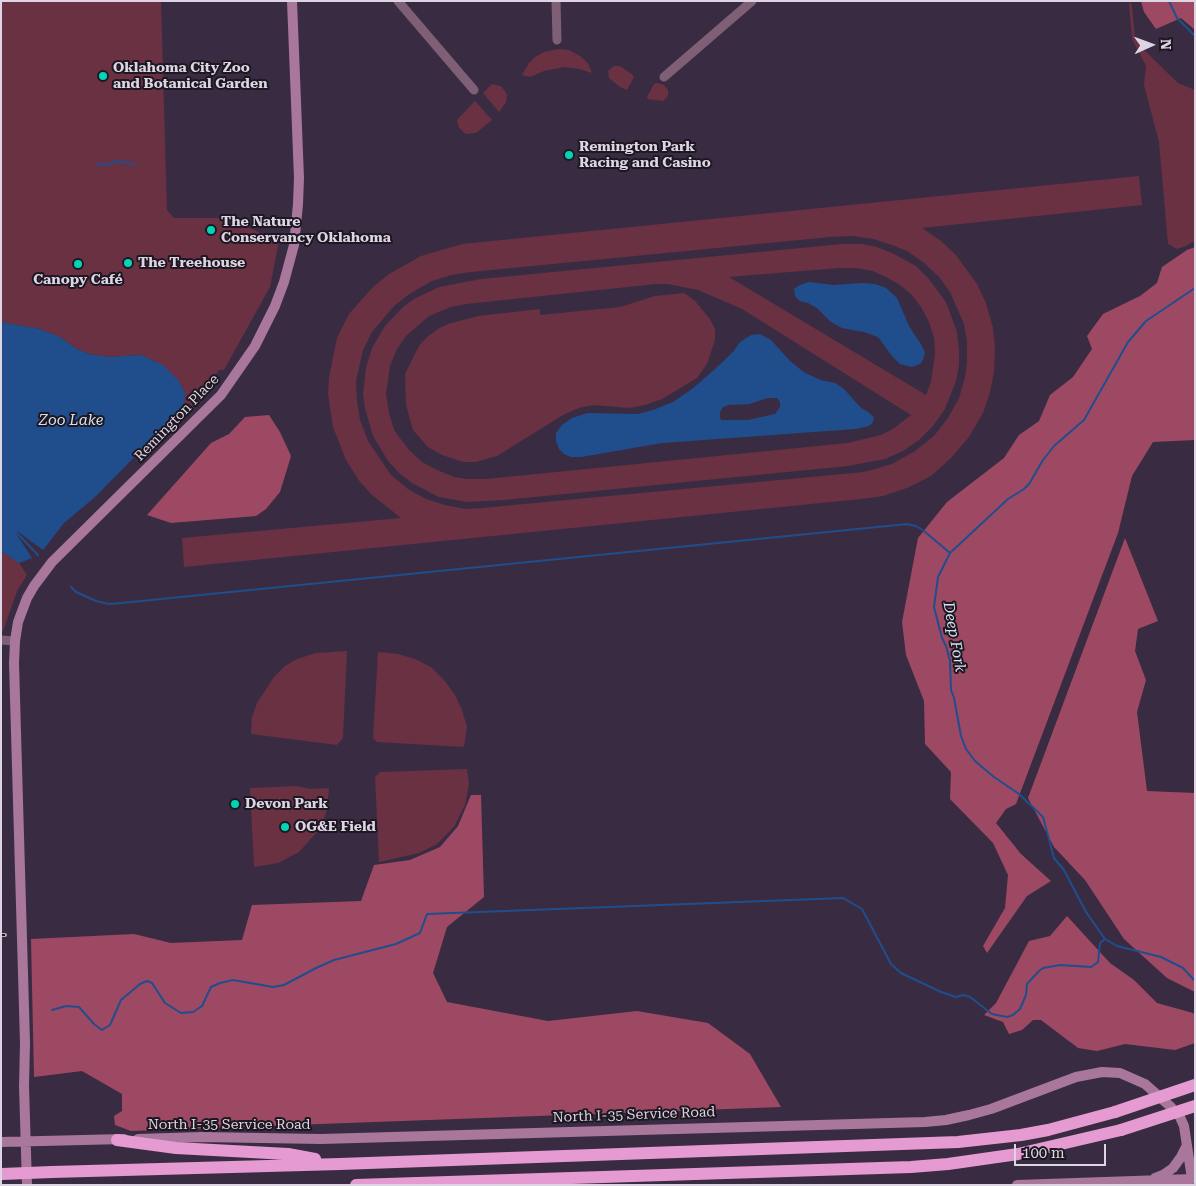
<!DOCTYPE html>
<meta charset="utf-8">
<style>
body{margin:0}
#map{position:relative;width:1196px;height:1186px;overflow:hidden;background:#392c42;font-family:"Roboto Serif",serif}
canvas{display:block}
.frame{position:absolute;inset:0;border:2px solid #ddd5e4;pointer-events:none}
.north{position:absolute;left:1126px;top:20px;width:50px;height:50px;-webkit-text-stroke:4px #1d1721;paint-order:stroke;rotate:88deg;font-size:14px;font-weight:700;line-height:20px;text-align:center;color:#ddd5e4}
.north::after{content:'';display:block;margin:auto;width:18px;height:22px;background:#ddd5e4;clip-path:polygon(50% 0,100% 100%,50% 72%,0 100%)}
.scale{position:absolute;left:1014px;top:1144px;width:92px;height:22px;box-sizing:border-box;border:2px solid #ddd5e4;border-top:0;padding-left:6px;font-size:15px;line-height:18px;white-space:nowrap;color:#ddd5e4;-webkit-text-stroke:4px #1d1721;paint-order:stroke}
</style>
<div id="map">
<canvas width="1196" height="1186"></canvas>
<div class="frame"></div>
<div class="north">N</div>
<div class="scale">100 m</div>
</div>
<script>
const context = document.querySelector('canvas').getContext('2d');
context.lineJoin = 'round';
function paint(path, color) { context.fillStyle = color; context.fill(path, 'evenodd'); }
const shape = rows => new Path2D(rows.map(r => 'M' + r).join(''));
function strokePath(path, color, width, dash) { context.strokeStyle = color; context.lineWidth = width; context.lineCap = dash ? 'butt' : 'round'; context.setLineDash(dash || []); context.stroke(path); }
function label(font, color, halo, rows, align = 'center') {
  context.font = font + ' "Roboto Serif",serif'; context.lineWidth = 4; context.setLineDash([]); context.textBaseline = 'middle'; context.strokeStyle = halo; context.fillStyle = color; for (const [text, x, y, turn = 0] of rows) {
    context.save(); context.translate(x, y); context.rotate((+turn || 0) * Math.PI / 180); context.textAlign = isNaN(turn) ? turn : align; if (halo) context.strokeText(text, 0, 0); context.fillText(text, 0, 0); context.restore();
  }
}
const green = shape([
 [1,1,161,1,167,210,174,218,227,218,279,241,270,287,224,370,219,370,201,394,202,399,194,409,190,404,184,403,185,393,179,381,162,365,141,355,109,357,89,354,77,349,60,337,40,329,1,322],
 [1129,3,1131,3,1132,6,1135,38,1141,47,1178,83,1195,90,1195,241,1186,246,1177,249,1168,244,1159,142,1144,85,1146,66,1132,39],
 [559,49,569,50,580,56,588,63,592,73,579,69,564,67,544,71,530,77,522,75,529,63,535,57,544,52],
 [614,66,620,66,633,75,634,77,627,90,620,87,609,78,608,71],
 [657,83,664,85,668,90,668,96,663,101,648,99,647,97,654,84],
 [492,84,501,86,507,94,506,102,499,112,483,93],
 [475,101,492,120,476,133,466,134,459,128,457,120],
 [1139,176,1142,205,922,228,941,241,956,255,977,284,986,303,993,328,995,349,994,371,990,393,983,413,969,437,951,458,931,476,907,488,883,496,861,499,184,567,182,538,401,518,372,495,360,482,346,460,333,427,328,394,329,377,337,338,349,314,373,287,389,274,421,256,462,244],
 [852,236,873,239,892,245,907,251,923,262,939,277,950,292,964,324,967,342,967,361,965,377,959,398,948,418,934,436,915,451,892,464,864,472,482,508,465,509,445,505,426,499,408,489,391,475,368,441,360,420,357,401,356,381,363,350,372,332,395,305,411,293,432,281,451,275,471,272,830,237],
 [842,244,862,244,877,247,892,253,916,266,928,278,946,302,957,332,959,350,959,365,956,381,945,409,933,426,919,440,903,451,885,459,848,466,504,500,467,502,439,497,412,483,399,473,388,461,373,436,365,408,363,394,366,368,372,348,385,326,403,307,414,299,439,287,481,279],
 [839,268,856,268,873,271,886,277,900,285,911,294,921,307,929,322,934,338,935,354,931,382,926,395,729,277],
 [656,284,668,284,698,290,742,309,911,415,893,429,881,435,848,443,486,479,467,479,454,477,437,470,422,462,409,450,394,430,389,413,386,394,390,366,397,349,406,336,429,316,451,307,466,304],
 [684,293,695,301,710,319,715,329,715,340,707,364,697,378,662,399,645,405,629,408,593,405,579,408,563,415,497,456,476,462,463,462,442,455,428,447,413,430,406,405,405,374,419,346,427,337,438,329,448,324,478,316,540,309,540,315,620,307,655,296],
 [1,551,19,563,27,575,17,591,3,631,1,631],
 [347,651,343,738,337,745,251,734,252,717,257,703,274,677,285,666,297,659,316,653],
 [378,652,398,654,415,659,431,667,445,681,455,695,462,710,467,727,464,747,377,742,373,738],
 [467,769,469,784,465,805,454,827,437,844,419,853,379,862,375,777,380,772],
 [296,786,311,789,329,788,327,810,323,821,317,832,299,852,278,863,254,867,250,788]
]);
const forest = shape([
 [1141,1,1195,1,1195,30,1181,18,1156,29,1144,12],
 [1195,247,1195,440,1153,442,1132,476,1118,533,1016,804,1006,809,996,823,1021,854,1051,881,1027,896,987,953,983,946,1005,908,1008,875,993,843,950,799,951,772,925,744,924,701,906,655,902,622,918,538,947,502,1004,458,1019,435,1039,421,1050,395,1073,377,1092,349,1087,336,1103,314,1140,296,1157,283,1162,267,1187,250],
 [269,415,280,432,291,456,280,492,266,509,256,516,171,523,147,515,211,443,229,434,245,417],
 [1125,538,1158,621,1138,629,1135,651,1146,680,1137,712,1147,791,1195,793,1195,992,1167,978,1124,939,1085,880,1054,847,1028,798],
 [471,795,481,795,484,897,447,927,433,973,447,1002,548,1021,637,1011,708,1023,750,1054,781,1107,131,1131,115,1125,114,1116,122,1111,122,1094,82,1071,34,1077,31,939,134,934,171,943,242,940,252,905,361,901,374,865,410,860,440,847,458,826],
 [1067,916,1110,963,1134,980,1157,1003,1193,1013,1195,1016,1195,1043,1175,1050,1125,1044,1097,1051,1078,1048,1041,1020,1033,1020,1022,1030,1009,1034,1003,1022,984,1015,996,1003,1029,941,1050,936]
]);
const water = shape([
 [809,282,833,285,862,283,875,284,886,288,897,298,909,326,922,346,925,353,923,360,920,364,912,367,900,364,892,356,878,337,864,332,842,328,831,322,817,308,808,303,800,301,795,296,794,289,800,285],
 [1,322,40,329,60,337,77,349,89,354,109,357,141,355,163,365,179,381,185,393,184,403,179,412,95,497,64,523,43,550,17,531,15,532,32,558,19,563,1,551],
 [760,334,771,340,790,361,805,373,821,380,835,383,844,389,861,408,868,412,874,417,873,422,869,426,855,429,662,443,581,457,571,457,564,454,559,449,556,441,556,433,562,425,572,418,587,413,638,414,653,410,673,402,692,389,714,370,733,352,740,342,751,335],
 [768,398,777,398,780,402,780,407,775,414,748,420,721,420,720,417,720,412,723,407,729,405,749,404]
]);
const stream = shape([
 [1169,1,1177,18,1195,36],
 [97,164,107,165,116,161,134,164],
 [1195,288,1146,321,1128,342,1084,420,1054,446,1043,460,1029,484,1024,489,1008,499,950,553,938,577,934,607,942,638,946,646,950,661,951,690,954,698,961,736,966,749,975,761,994,777,1019,794,1043,817,1054,858,1064,870,1086,912,1105,939,1117,946,1161,957,1183,968,1195,981],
 [15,531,38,555],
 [71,587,76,592,96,601,109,604,121,603,907,524,916,526,924,531,950,553],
 [52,1010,66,1006,79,1007,94,1024,102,1030,110,1025,121,1000,140,984,147,981,152,983,165,1003,181,1013,193,1012,202,1006,211,987,220,983,233,980,273,987,284,985,316,968,334,960,396,944,420,933,427,914,843,898,862,909,891,964,901,973,941,992,956,997,963,995,970,997,992,1014,1007,1017,1013,1015,1020,1009,1026,995,1027,984,1039,971,1043,968,1060,965,1091,967,1098,962,1100,943,1105,939]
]);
const tertiary = shape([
 [398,1,474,90],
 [556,1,557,40],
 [664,77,752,1],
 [1,640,15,641]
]);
const secondary = shape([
 [138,1139,202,1137,321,1139,925,1122,946,1120,969,1115,991,1109,1076,1077,1102,1072,1120,1073,1145,1084,1171,1107,1180,1117,1184,1126,1192,1179,1017,1185],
 [1,1142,124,1139],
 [1155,1178,1163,1175,1173,1168,1181,1157,1186,1147],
 [27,1185,24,1086,25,1043,14,663,15,641,18,622,27,598,34,586,52,562,221,395,255,346,275,306,284,282,294,245,298,204,299,178,292,1]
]);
const motorway = shape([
 [117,1140,176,1148,288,1154,315,1159],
 [52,1172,340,1164,958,1142,1021,1135,1048,1130,1115,1112],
 [356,1185,911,1167,948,1164,1018,1154,1121,1130]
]);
const rail = shape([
 [1,935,5,935]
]);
const motorwayBridge = shape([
 [1115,1112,1195,1085],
 [1121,1130,1195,1106],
 [2,1174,52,1172]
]);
const markers = [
 [103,76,5,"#01d5b7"],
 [569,155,5,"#01d5b7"],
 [211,230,5,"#01d5b7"],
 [128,263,5,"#01d5b7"],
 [78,264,5,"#01d5b7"],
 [235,804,5,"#01d5b7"],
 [285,827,5,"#01d5b7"]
];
const poiNames = [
 ["Oklahoma City Zoo",113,68],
 ["and Botanical Garden",113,84],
 ["Remington Park",579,147],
 ["Racing and Casino",579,163],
 ["The Nature",221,222],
 ["Conservancy Oklahoma",221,238],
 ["The Treehouse",138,263],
 ["Canopy Café",78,280,"center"],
 ["Devon Park",245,804],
 ["OG&E Field",295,827]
];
const streetNames = [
 ["Remington Place",177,418,-46],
 ["North I-35 Service Road",634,1115,-2],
 ["North I-35 Service Road",229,1125]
];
const waterNames = [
 ["Zoo Lake",71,421],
 ["Deep Fork",954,637,80]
];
paint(green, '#693142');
paint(forest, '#9e4963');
paint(water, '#204e8d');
strokePath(stream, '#204e8d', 2);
strokePath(tertiary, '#7e5f75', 9);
strokePath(secondary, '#a8779b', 10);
strokePath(motorway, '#e69ad2', 12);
strokePath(rail, '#b6adbe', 4);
strokePath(rail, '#1d1721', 2, [5.5]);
strokePath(motorwayBridge, '#e69ad2', 12);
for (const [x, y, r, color] of markers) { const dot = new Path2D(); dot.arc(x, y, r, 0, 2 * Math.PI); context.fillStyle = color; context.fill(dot); strokePath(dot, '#1d1721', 2); }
label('bold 14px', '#ddd5e4', '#1d1721', poiNames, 'left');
label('14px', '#ddd5e4', '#1d1721', streetNames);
label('italic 15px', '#d2e0f2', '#1d1721', waterNames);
</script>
